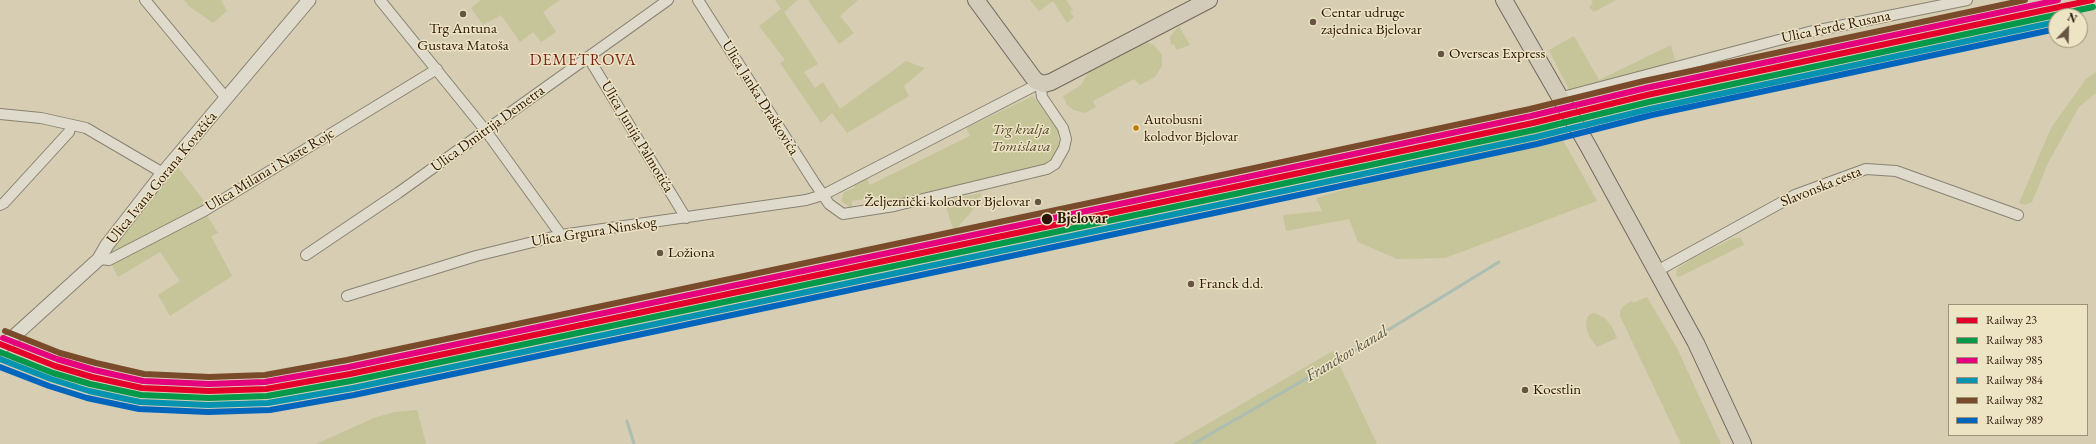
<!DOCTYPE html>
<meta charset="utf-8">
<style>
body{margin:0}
#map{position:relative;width:2096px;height:444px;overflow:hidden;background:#d6cdb3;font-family:"EB Garamond",serif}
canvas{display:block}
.legend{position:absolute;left:1948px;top:304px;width:140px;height:132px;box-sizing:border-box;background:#ede4c4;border:1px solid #9f9179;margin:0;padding:5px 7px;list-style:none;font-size:12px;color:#2b1509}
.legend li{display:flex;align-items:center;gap:8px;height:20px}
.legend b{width:20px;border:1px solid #9f9179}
.north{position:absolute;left:2048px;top:8px;width:40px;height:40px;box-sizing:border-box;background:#ede4c4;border:1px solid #9f9179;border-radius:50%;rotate:23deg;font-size:11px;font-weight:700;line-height:16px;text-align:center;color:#2b1509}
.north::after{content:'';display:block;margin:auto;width:14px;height:18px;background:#675544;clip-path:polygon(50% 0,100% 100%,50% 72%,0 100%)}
</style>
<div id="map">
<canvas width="2096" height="444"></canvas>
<ul class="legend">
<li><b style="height:5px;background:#e4002b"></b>Railway 23</li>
<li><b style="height:5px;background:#04984a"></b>Railway 983</li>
<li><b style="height:5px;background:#e5007d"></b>Railway 985</li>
<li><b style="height:5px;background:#0693b0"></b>Railway 984</li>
<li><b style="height:5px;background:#7a4b2a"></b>Railway 982</li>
<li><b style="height:5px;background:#0065bd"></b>Railway 989</li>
</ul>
<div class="north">N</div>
</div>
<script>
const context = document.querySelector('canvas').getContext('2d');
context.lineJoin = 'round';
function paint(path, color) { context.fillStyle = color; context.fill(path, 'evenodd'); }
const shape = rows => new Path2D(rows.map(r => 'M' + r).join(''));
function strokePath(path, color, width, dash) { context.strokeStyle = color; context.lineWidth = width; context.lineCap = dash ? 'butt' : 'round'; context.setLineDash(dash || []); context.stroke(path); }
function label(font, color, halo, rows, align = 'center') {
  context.font = font + ' "EB Garamond",serif'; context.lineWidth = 3; context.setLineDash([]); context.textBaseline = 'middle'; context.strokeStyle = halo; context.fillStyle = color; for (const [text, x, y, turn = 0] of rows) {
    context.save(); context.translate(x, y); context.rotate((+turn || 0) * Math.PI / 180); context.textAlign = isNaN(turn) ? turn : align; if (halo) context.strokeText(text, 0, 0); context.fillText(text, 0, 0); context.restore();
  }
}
const green = shape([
 [184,0,221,0,227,11,213,23,190,7],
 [481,0,560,0,543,12,556,32,541,42,533,32,520,42,501,15,483,25,471,8],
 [775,0,798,0,784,12,818,64,804,72,815,88,823,82,840,109,906,61,925,68,904,86,909,96,847,133,832,113,821,123,780,63,785,60,759,26,781,9],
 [808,0,858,0,840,16,854,33,839,44],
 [1030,0,1066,0,1073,10,1070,12,1074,17,1067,23,1053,1,1039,11],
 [1591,0,1616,0,1594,12,1589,7,1593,3],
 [1179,26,1190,45,1176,50,1174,44,1171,45,1170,37],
 [1574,36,1599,80,1671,45,1677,67,1576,93,1568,88,1549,50],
 [1143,41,1154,45,1162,55,1162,66,1155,77,1140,85,1134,79,1093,101,1096,107,1085,113,1074,110,1067,105,1063,96,1081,85,1090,69],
 [2096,72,2096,93,2079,107,2048,163,2032,202,2025,205,2019,203,2051,128,2086,79],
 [1033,96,1058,130,1059,147,1056,155,1052,162,1043,169,892,201,881,196,852,201,852,209,841,201,844,192,855,188,853,181,866,176,870,185,970,136,966,128],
 [1554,124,1597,201,1445,258,1397,259,1358,242,1349,219,1286,231,1283,215,1322,211,1316,198,1353,187,1465,146],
 [173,161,209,207,204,211,218,233,211,236,232,276,170,316,158,295,180,281,160,252,118,277,109,260,109,255,106,251],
 [981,193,981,195,972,211,954,231,944,201],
 [1734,238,1741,238,1744,245,1679,277,1676,275,1677,269,1695,257],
 [1647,297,1677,348,1721,444,1681,444,1620,316,1620,310,1626,304,1632,301,1633,303],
 [1594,313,1605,318,1612,327,1617,338,1597,347,1589,336,1586,326,1587,318,1590,314],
 [1333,351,1377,444,1173,444],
 [417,410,426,444,316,444,374,418,394,412]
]);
const stream = shape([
 [627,421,634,444],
 [1193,444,1349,354,1499,262]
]);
const minor = shape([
 [145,0,226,98],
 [380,0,486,131,561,235],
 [588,57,686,218],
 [1559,98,1809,32,1967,0],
 [0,114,41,118,86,128,163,173],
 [0,205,4,203,69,132,71,125],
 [306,255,398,193,668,0],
 [99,259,109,260,204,211,437,69],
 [1657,271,1795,195,1866,169,1896,171,2018,215],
 [347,296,476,256,561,235,806,200,823,195,1040,83,1042,97,1063,128,1066,139,1064,148,1055,164,1047,169,894,206,843,214,829,204,823,195,814,182,698,0]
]);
const tertiary = shape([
 [0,349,99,259,107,245,163,173,309,0]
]);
const primary = shape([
 [976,0,1032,76,1036,81,1044,84,1051,82,1209,0],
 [1504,0,1588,146,1696,343,1743,444]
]);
const rail1 = shape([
 [0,344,55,366,92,377,142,388,209,391,266,389,350,374,1234,187,1533,123,1647,95,2092,0]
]);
const rail2 = shape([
 [0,352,53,373,90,384,141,395,209,398,267,396,351,381,1235,194,1534,130,1649,102,2093,7]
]);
const rail3 = shape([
 [3,338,57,359,94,370,143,381,209,384,265,382,349,367,1233,180,1531,116,1646,88,2058,0]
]);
const rail4 = shape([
 [0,359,51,379,89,391,140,402,208,405,268,403,353,388,1237,201,1536,137,1650,109,2056,22]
]);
const rail5 = shape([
 [5,331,60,353,96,363,144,374,209,377,265,375,347,360,1231,173,1530,109,1644,81,2025,0]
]);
const rail6 = shape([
 [0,367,49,386,87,398,139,409,208,412,270,410,354,395,1238,208,1537,144,1652,115,2056,29]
]);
const markers = [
 [463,14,4,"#675544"],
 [1313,22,4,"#675544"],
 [1441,54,4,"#675544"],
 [1136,128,3.5,"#ba7a03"],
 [1038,202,4,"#675544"],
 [1047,219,6,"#2b1509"],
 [660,253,4,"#675544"],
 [1191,284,4,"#675544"],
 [1525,390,4,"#675544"]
];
const busNames = [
 ["Autobusni",1144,120],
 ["kolodvor Bjelovar",1144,137]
];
const poiNames = [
 ["Centar udruge",1321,13],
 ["zajednica Bjelovar",1321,30],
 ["Trg Antuna",463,29,"center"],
 ["Gustava Matoša",463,46,"center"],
 ["Overseas Express",1449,54],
 ["Željeznički kolodvor Bjelovar",1030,202,"right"],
 ["Ložiona",668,253],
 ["Franck d.d.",1199,284],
 ["Koestlin",1533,390]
];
const streetNames = [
 ["Ulica Ferde Rusana",1836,27,-12],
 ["Ulica Janka Draškovića",760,98,58],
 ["Ulica Dmitrija Demetra",488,129,-36],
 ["Ulica Junija Palmotića",637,137,59],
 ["Ulica Milana i Naste Rojc",270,170,-31],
 ["Ulica Ivana Gorana Kovačića",162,178,-51],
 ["Slavonska cesta",1821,187,-22],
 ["Ulica Grgura Ninskog",594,232,-9]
];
const parkNames = [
 ["Trg kralja",1021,130],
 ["Tomislava",1021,147]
];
const stopNames = [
 ["Bjelovar",1057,219]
];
const neighbourhoodNames = [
 ["DEMETROVA",583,61]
];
const waterNames = [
 ["Franckov kanal",1347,354,-31]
];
paint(green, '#c6c499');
strokePath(stream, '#acbdb2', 3);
strokePath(minor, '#8a8272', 12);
strokePath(tertiary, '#8a8272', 15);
strokePath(primary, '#72695c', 18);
strokePath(minor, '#dedbcc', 10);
strokePath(tertiary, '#dedbcc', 13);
strokePath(primary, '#d3cbb9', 16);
strokePath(rail1, '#e4002b', 6);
strokePath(rail2, '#04984a', 6);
strokePath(rail3, '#e5007d', 6);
strokePath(rail4, '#0693b0', 6);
strokePath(rail5, '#7a4b2a', 6);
strokePath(rail6, '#0065bd', 6);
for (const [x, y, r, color] of markers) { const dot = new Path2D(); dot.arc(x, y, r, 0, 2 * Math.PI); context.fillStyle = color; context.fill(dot); strokePath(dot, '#ede4c4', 1.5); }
label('14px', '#2b1509', '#ede4c4', busNames, 'left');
label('15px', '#2b1509', '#ede4c4', poiNames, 'left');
label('15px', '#2b1509', '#ede4c4', streetNames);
label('italic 15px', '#55472e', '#ede4c4', parkNames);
label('bold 15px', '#2b1509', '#ede4c4', stopNames, 'left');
context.letterSpacing = '1px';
label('16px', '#7a1f14', '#ede4c4', neighbourhoodNames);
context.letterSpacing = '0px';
label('italic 16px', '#524d44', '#ede4c4', waterNames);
</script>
